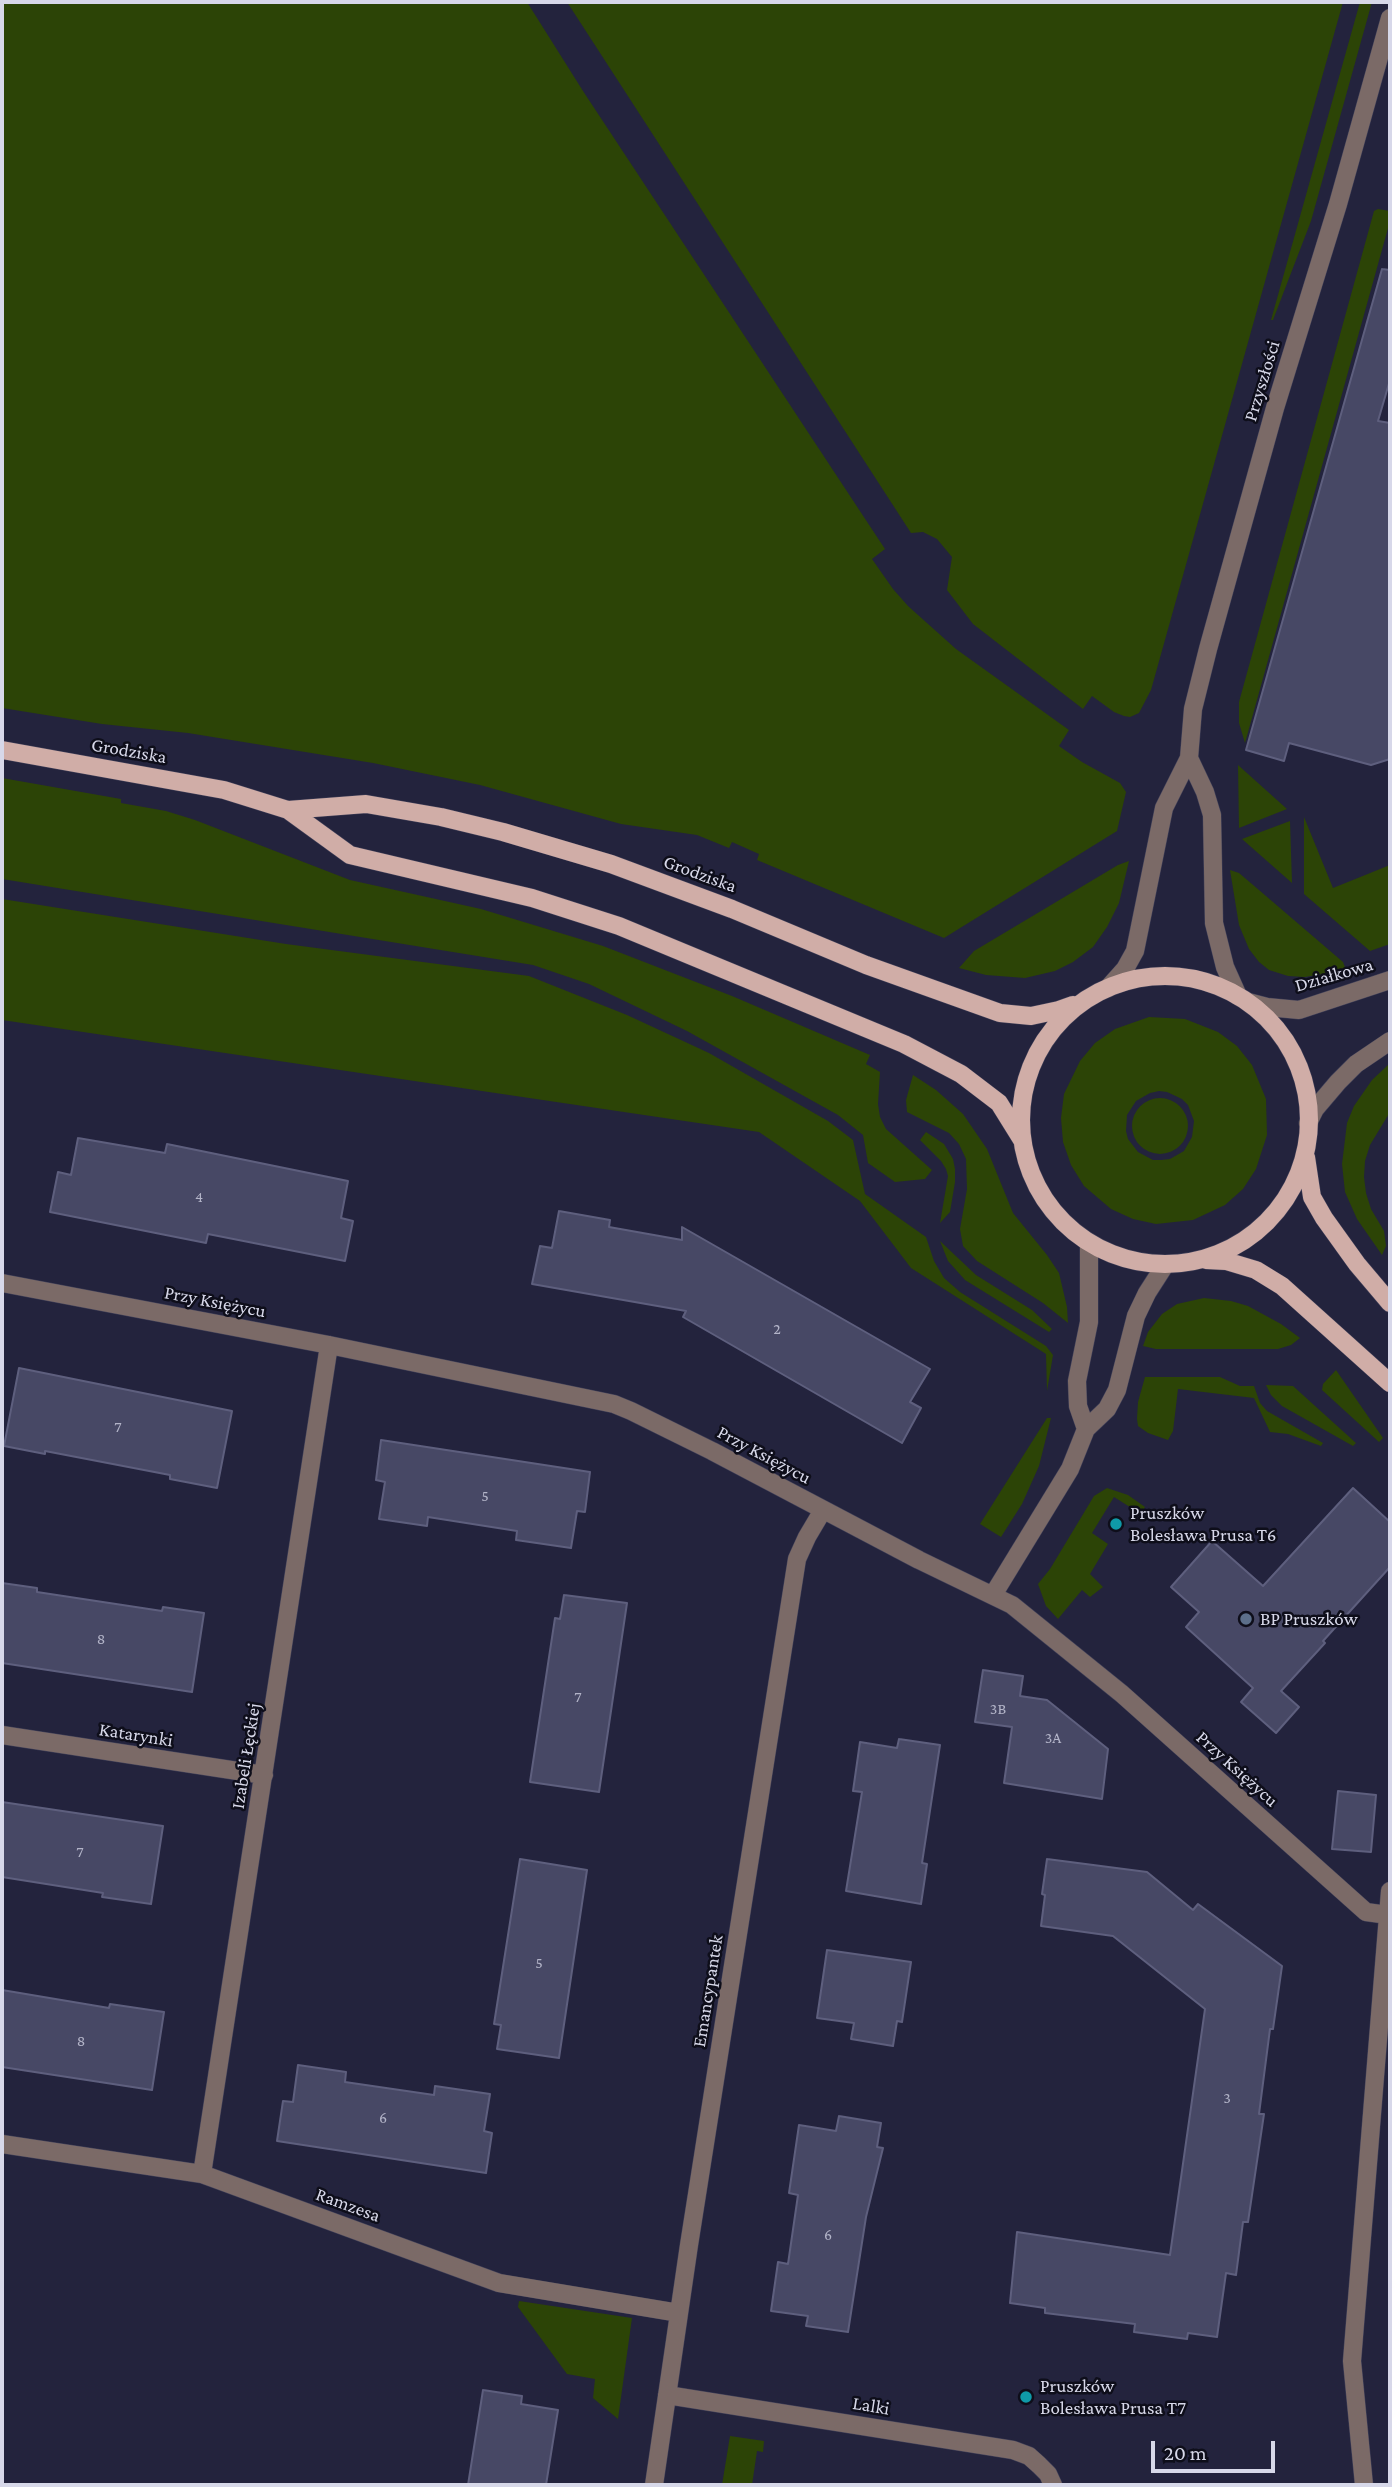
<!DOCTYPE html>
<meta charset="utf-8">
<style>
body{margin:0}
#map{position:relative;width:1392px;height:2487px;overflow:hidden;background:#23233d;font-family:"Crimson Pro",serif}
canvas{display:block}
.frame{position:absolute;inset:0;border:4px solid #d7d8e9;pointer-events:none}
.scale{position:absolute;left:1151px;top:2441px;width:124px;height:32px;box-sizing:border-box;border:4px solid #d7d8e9;border-top:0;padding-left:9px;font-size:21px;line-height:24px;white-space:nowrap;color:#d7d8e9;-webkit-text-stroke:5px #0e0e1a;paint-order:stroke}
</style>
<div id="map">
<canvas width="1392" height="2487"></canvas>
<div class="frame"></div>
<div class="scale">20 m</div>
</div>
<script>
const context = document.querySelector('canvas').getContext('2d');
context.lineJoin = 'round';
function paint(path, color) { context.fillStyle = color; context.fill(path, 'evenodd'); }
const shape = rows => new Path2D(rows.map(r => 'M' + r).join(''));
function strokePath(path, color, width, dash) { context.strokeStyle = color; context.lineWidth = width; context.lineCap = dash ? 'butt' : 'round'; context.setLineDash(dash || []); context.stroke(path); }
function label(font, color, halo, rows, align = 'center') {
  context.font = font + ' "Crimson Pro",serif'; context.lineWidth = 5; context.setLineDash([]); context.textBaseline = 'middle'; context.strokeStyle = halo; context.fillStyle = color; for (const [text, x, y, turn = 0] of rows) {
    context.save(); context.translate(x, y); context.rotate((+turn || 0) * Math.PI / 180); context.textAlign = isNaN(turn) ? turn : align; if (halo) context.strokeText(text, 0, 0); context.fillText(text, 0, 0); context.restore();
  }
}
const green = shape([
 [2,2,527,2,583,91,885,549,872,559,893,589,908,606,956,649,1069,730,1059,746,1082,762,1120,783,1126,792,1117,831,944,938,757,860,759,854,732,842,729,848,697,835,621,824,480,785,373,763,188,733,102,724,2,708],
 [567,2,1343,2,1151,690,1139,713,1130,717,1124,716,1114,712,1092,696,1083,709,973,624,947,590,952,557,937,539,923,532,911,533],
 [1360,2,1372,2,1311,221,1273,320,1271,320],
 [1378,209,1390,211,1390,221,1245,743,1239,723,1239,702,1374,211],
 [1238,765,1287,809,1239,828],
 [2,778,121,799,121,803,166,811,195,820,350,880,481,909,603,946,732,996,870,1055,866,1064,880,1072,878,1104,880,1117,886,1129,932,1170,925,1179,895,1182,868,1163,863,1135,838,1115,687,1031,589,984,533,965,2,879],
 [1304,817,1333,888,1390,865,1390,944,1370,951,1304,894],
 [1290,821,1292,883,1242,839],
 [1129,861,1119,903,1107,927,1093,947,1073,962,1055,971,1025,978,986,975,959,968,974,951,1118,865],
 [1230,870,1239,873,1259,890,1343,962,1346,970,1305,977,1288,976,1269,970,1259,962,1249,949,1239,925],
 [2,899,286,944,529,976,627,1015,709,1053,828,1121,853,1140,865,1194,926,1237,934,1261,944,1278,960,1292,1046,1346,1053,1355,1047,1391,1046,1354,911,1268,860,1201,759,1132,2,1020],
 [1149,1017,1185,1019,1218,1032,1237,1046,1252,1065,1266,1099,1267,1135,1256,1169,1243,1189,1225,1205,1193,1220,1156,1224,1133,1219,1111,1209,1084,1186,1071,1165,1063,1142,1061,1118,1064,1094,1080,1061,1095,1043,1115,1029],
 [1159,1091,1167,1092,1182,1099,1188,1105,1194,1121,1192,1137,1184,1151,1170,1159,1161,1160,1153,1160,1138,1152,1128,1139,1126,1131,1127,1115,1136,1101,1150,1093],
 [1388,1061,1390,1065,1390,1112,1370,1145,1365,1161,1364,1177,1366,1193,1371,1209,1384,1231,1386,1246,1382,1255,1357,1219,1345,1192,1342,1164,1347,1123,1354,1106,1372,1080,1388,1065],
 [913,1075,936,1090,963,1114,987,1149,1013,1213,1047,1255,1059,1273,1067,1307,1068,1323,1043,1303,977,1261,963,1246,960,1229,967,1189,966,1159,959,1144,949,1133,907,1112,906,1100],
 '1132 1126a28 28 0 1 1 56 0a28 28 0 1 1-56 0Z',
 [926,1132,944,1144,953,1159,955,1169,955,1182,950,1212,940,1223,948,1176,946,1169,941,1161,920,1140],
 [940,1241,976,1275,1032,1310,1052,1329,1049,1332,965,1280,948,1261],
 [1204,1298,1231,1301,1248,1306,1281,1324,1300,1338,1291,1345,1278,1349,1156,1349,1143,1346,1148,1332,1162,1314,1177,1304],
 [1336,1370,1383,1438,1379,1442,1322,1390,1323,1384],
 [1145,1377,1220,1377,1240,1386,1254,1386,1260,1403,1267,1411,1323,1443,1321,1446,1288,1434,1270,1432,1254,1398,1178,1389,1173,1431,1168,1440,1148,1433,1138,1426,1137,1419,1138,1402],
 [1266,1385,1293,1386,1356,1443,1353,1446,1282,1406,1271,1395],
 [1047,1418,1051,1418,1039,1466,1022,1504,1001,1537,980,1524],
 [1107,1488,1128,1495,1145,1507,1141,1514,1114,1497,1092,1533,1108,1544,1090,1574,1103,1587,1090,1597,1082,1590,1058,1619,1046,1606,1038,1584,1050,1569,1094,1496],
 [519,2301,632,2318,618,2419,593,2398,595,2379,567,2374,518,2307],
 [730,2436,764,2441,763,2452,757,2451,752,2485,722,2485]
]);
const building = shape([
 [1382,269,1390,270,1390,380,1378,421,1390,423,1390,759,1371,765,1289,743,1284,761,1246,750,1382,269],
 [78,1138,165,1153,167,1144,348,1181,341,1218,353,1221,345,1261,208,1234,206,1243,50,1212,58,1172,71,1175,78,1138],
 [559,1211,610,1220,609,1227,682,1240,682,1227,930,1369,910,1402,921,1408,902,1443,683,1317,686,1311,532,1284,540,1246,552,1248,559,1211],
 [19,1368,232,1411,217,1488,170,1479,170,1475,45,1451,45,1454,4,1446,19,1368],
 [381,1440,590,1472,585,1512,577,1511,571,1548,516,1540,517,1531,428,1517,427,1526,379,1519,385,1482,376,1480,381,1440],
 [1353,1488,1390,1522,1390,1567,1323,1641,1325,1643,1281,1691,1299,1707,1276,1733,1241,1702,1253,1688,1186,1627,1199,1612,1171,1587,1212,1541,1263,1586,1353,1488],
 [2,1583,37,1588,37,1592,162,1611,163,1607,204,1613,192,1692,2,1663,2,1583],
 [564,1595,627,1603,599,1792,530,1782,555,1618,560,1619,564,1595],
 [983,1670,1023,1676,1020,1696,1047,1700,1108,1749,1102,1799,1004,1783,1012,1727,975,1722,983,1670],
 [899,1739,940,1745,922,1863,927,1864,921,1904,846,1891,862,1792,853,1791,860,1742,897,1748,899,1739],
 [1338,1791,1376,1795,1371,1852,1332,1849,1338,1791],
 [2,1802,163,1826,151,1904,102,1897,103,1893,2,1877,2,1802],
 [520,1859,587,1870,559,2058,497,2049,501,2025,494,2024,520,1859],
 [1047,1859,1147,1872,1193,1910,1198,1904,1282,1966,1273,2029,1270,2029,1259,2114,1264,2114,1248,2222,1243,2222,1236,2275,1226,2273,1217,2337,1188,2333,1187,2339,1134,2332,1135,2324,1045,2313,1045,2308,1010,2303,1017,2232,1170,2255,1205,2009,1113,1936,1041,1926,1045,1895,1042,1894,1047,1859],
 [827,1950,911,1962,902,2022,897,2021,893,2046,851,2039,854,2023,817,2018,827,1950],
 [2,1990,109,2008,110,2004,164,2012,152,2090,2,2067,2,1990],
 [298,2065,346,2072,345,2082,434,2095,435,2086,490,2094,484,2131,492,2133,486,2173,277,2141,283,2101,293,2102,298,2065],
 [839,2116,881,2123,877,2147,883,2148,866,2217,848,2332,806,2326,808,2316,771,2311,778,2262,788,2264,798,2195,789,2193,799,2125,836,2131,839,2116],
 [483,2390,522,2396,521,2404,558,2410,546,2485,468,2485,483,2390]
]);
const minor = shape([
 [1189,758,1205,792,1212,815,1214,923,1225,967,1238,996],
 [1108,988,1125,969,1135,951,1164,808,1189,758,1193,709,1208,649,1275,408,1338,204,1390,18],
 [1248,1002,1267,1007,1299,1010,1390,980],
 [1308,1123,1315,1109,1338,1082,1356,1064,1390,1041],
 [2,1283,329,1345,614,1404,631,1411,712,1451,919,1560,1012,1605,1122,1694,1366,1912,1388,1915],
 [1086,1429,1078,1406,1077,1381,1089,1322,1089,1243],
 [993,1595,1070,1469,1086,1429,1107,1409,1117,1390,1136,1316,1147,1293,1165,1265],
 [2,1735,264,1775],
 [2,2144,202,2174,499,2283,679,2313],
 [202,2174,329,1345],
 [667,2395,1013,2450,1029,2456,1039,2465,1048,2474,1053,2485],
 [654,2485,689,2245,797,1559,807,1537,823,1510],
 [1364,2485,1352,2361,1390,1891]
]);
const major = shape([
 [2,750,224,790,288,810,350,855,532,898,619,926,904,1044,961,1074,999,1103,1022,1140],
 [288,810,366,804,441,817,503,832,611,864,732,909,866,965,1000,1013,1031,1016,1059,1010,1073,1005],
 '1021 1120a144 144 0 1 1 288 0a144 144 0 1 1-288 0Z',
 [1306,1157,1312,1197,1324,1218,1357,1264,1390,1303],
 [1206,1260,1226,1261,1256,1270,1282,1286,1390,1383]
]);
const markers = [
 [1116,1524,7,"#0f9aa8"],
 [1246,1619,7,"#5c6f8a"],
 [1026,2397,7,"#0f9aa8"]
];
const numberNames = [
 ["4",199,1197],
 ["2",777,1329],
 ["7",118,1427],
 ["5",485,1496],
 ["8",101,1639],
 ["7",578,1697],
 ["3B",998,1709],
 ["3A",1053,1738],
 ["7",80,1852],
 ["5",539,1963],
 ["8",81,2041],
 ["3",1227,2098],
 ["6",383,2118],
 ["6",828,2235]
];
const streetNames = [
 ["Przyszłości",1262,381,-73],
 ["Grodziska",129,751,10],
 ["Grodziska",700,874,20],
 ["Działkowa",1334,975,-16],
 ["Przy Księżycu",215,1302,11],
 ["Przy Księżycu",764,1455,28],
 ["Katarynki",136,1735,9],
 ["Izabeli Łęckiej",246,1756,-81],
 ["Przy Księżycu",1237,1769,42],
 ["Emancypantek",708,1991,-81],
 ["Ramzesa",348,2205,20],
 ["Lalki",871,2406,9]
];
const poiNames = [
 ["Pruszków",1130,1513],
 ["Bolesława Prusa T6",1130,1535],
 ["BP Pruszków",1260,1619],
 ["Pruszków",1040,2386],
 ["Bolesława Prusa T7",1040,2408]
];
paint(green, '#2c4406');
paint(building, '#474865');
strokePath(building, '#5e5f7e', 2);
strokePath(minor, '#404059', 19);
strokePath(major, '#404059', 19);
strokePath(minor, '#7b6a67', 18);
strokePath(major, '#d0ada7', 18);
for (const [x, y, r, color] of markers) { const dot = new Path2D(); dot.arc(x, y, r, 0, 2 * Math.PI); context.fillStyle = color; context.fill(dot); strokePath(dot, '#0e0e1a', 2.5); }
label('16px', '#b3b4c8', null, numberNames);
label('19px', '#d7d8e9', '#0e0e1a', streetNames);
label('19px', '#d7d8e9', '#0e0e1a', poiNames, 'left');
</script>
